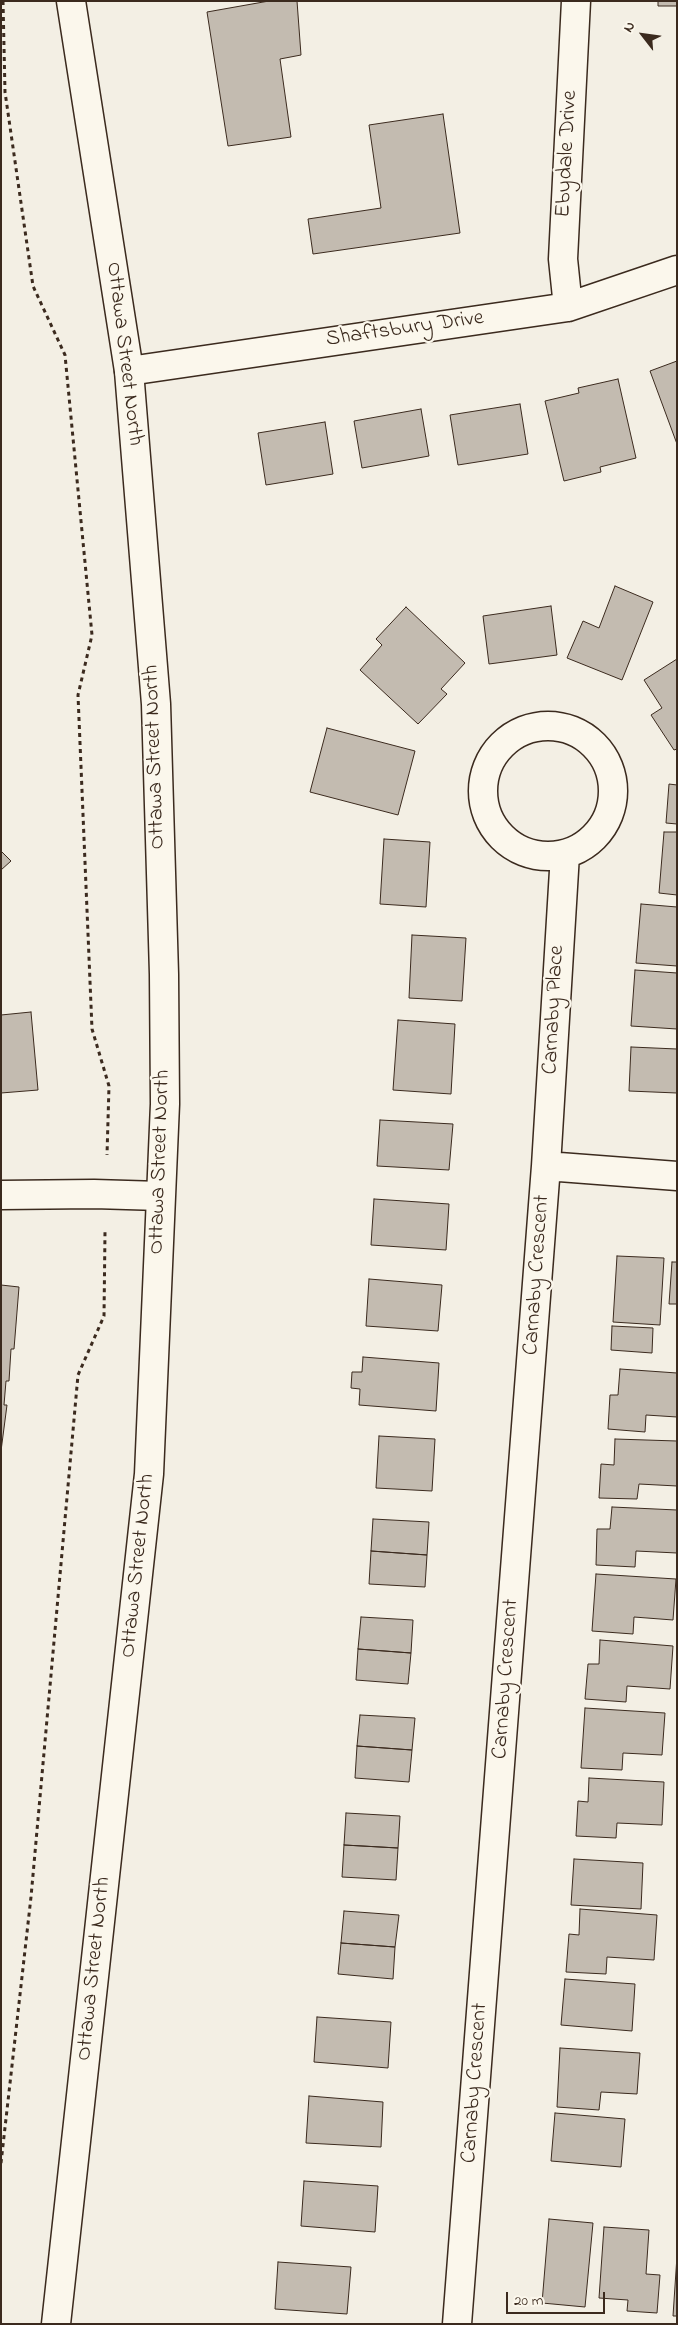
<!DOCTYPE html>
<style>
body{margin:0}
#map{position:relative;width:678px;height:2325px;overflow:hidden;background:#f3efe4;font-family:"Indie Flower",sans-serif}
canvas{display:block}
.frame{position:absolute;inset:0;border:2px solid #3b2a1e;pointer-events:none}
.north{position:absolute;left:618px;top:10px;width:50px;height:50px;-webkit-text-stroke:4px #fbf7ec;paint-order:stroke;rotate:300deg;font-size:14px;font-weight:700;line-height:20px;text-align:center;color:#3b2a1e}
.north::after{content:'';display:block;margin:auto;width:18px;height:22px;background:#3b2a1e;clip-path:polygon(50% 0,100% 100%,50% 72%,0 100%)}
.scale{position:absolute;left:506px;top:2292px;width:99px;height:22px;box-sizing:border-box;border:2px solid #3b2a1e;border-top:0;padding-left:6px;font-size:15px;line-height:18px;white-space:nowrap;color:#3b2a1e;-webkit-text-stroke:4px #fbf7ec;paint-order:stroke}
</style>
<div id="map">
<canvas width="678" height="2325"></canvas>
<div class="frame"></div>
<div class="north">N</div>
<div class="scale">20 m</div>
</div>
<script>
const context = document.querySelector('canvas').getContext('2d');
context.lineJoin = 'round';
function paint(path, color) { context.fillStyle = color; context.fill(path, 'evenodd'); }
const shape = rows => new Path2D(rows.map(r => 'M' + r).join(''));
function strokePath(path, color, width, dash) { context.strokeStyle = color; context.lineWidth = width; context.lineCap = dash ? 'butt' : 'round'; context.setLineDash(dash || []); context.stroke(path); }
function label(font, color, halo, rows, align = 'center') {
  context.font = font + ' "Indie Flower",sans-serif'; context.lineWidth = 4.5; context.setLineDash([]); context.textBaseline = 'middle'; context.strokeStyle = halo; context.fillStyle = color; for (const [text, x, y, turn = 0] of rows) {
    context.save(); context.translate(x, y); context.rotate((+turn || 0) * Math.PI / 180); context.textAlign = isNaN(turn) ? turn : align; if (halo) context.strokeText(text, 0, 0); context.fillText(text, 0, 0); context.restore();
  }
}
const building = shape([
 [269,1,297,1,301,55,280,59,291,137,228,146,207,12,269,1],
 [658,1,677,1,677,6,658,6,658,1],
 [443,114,460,233,313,254,308,219,381,208,369,125,443,114],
 [677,361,677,444,650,371,677,361],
 [618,379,636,458,600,467,601,472,564,481,545,401,579,393,578,388,618,379],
 [520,404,528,454,458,465,450,415,520,404],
 [421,409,429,456,362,468,354,421,421,409],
 [325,422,333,474,266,485,258,433,325,422],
 [615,586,653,602,622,680,567,658,583,621,599,628,615,586],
 [551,606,557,655,489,664,483,616,551,606],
 [406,607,465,663,441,689,447,694,418,724,360,670,382,645,376,639,406,607],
 [677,659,677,749,674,750,651,715,662,708,644,680,677,659],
 [327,728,415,751,398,815,310,792,327,728],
 [677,781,677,824,666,823,669,784,677,785,677,781],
 [664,832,677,832,677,895,659,893,664,832],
 [384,839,430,842,426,907,380,904,384,839],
 [1,851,11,861,1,870,1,851],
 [641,904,677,907,677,966,636,963,641,904],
 [412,935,466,938,462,1001,409,998,412,935],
 [635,970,677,973,677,1029,631,1026,635,970],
 [31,1012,38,1090,1,1093,1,1015,31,1012],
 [398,1020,455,1024,451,1094,393,1090,398,1020],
 [631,1047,677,1049,677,1093,629,1091,631,1047],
 [380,1120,453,1124,449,1170,377,1166,380,1120],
 [374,1199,449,1204,446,1250,371,1245,374,1199],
 [617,1256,664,1258,660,1325,613,1322,617,1256],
 [672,1262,677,1262,677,1304,669,1304,672,1262],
 [369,1279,442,1285,438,1331,366,1326,369,1279],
 [1,1285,19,1287,14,1349,11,1349,9,1381,6,1381,4,1405,7,1405,1,1451,1,1285],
 [612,1326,653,1328,652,1353,611,1350,612,1326],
 [363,1357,439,1363,436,1411,359,1405,360,1389,351,1388,352,1372,362,1372,363,1357],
 [620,1369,677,1373,677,1417,646,1415,645,1432,608,1429,610,1395,618,1395,620,1369],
 [379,1436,435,1439,432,1491,376,1488,379,1436],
 [615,1439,677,1441,677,1486,639,1484,637,1499,599,1498,601,1464,614,1465,615,1439],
 [612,1507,677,1510,677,1553,636,1551,635,1567,596,1565,597,1529,610,1529,612,1507],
 [373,1519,429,1522,427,1555,371,1551,373,1519],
 [371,1551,427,1555,425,1587,369,1584,371,1551],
 [596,1574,676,1579,673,1620,634,1617,633,1634,592,1631,596,1574],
 [361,1617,413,1620,411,1653,358,1649,361,1617],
 [600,1640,673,1646,670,1689,627,1686,626,1702,585,1699,588,1664,599,1664,600,1640],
 [358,1649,411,1653,408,1684,356,1680,358,1649],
 [585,1708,665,1713,662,1755,623,1753,622,1770,581,1768,585,1708],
 [360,1715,415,1718,412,1750,357,1746,360,1715],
 [357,1746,412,1750,409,1782,355,1778,357,1746],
 [589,1778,664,1782,662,1825,617,1823,616,1838,576,1836,578,1801,588,1802,589,1778],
 [346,1813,400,1816,398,1848,344,1845,346,1813],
 [344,1845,398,1848,396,1880,342,1877,344,1845],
 [574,1859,643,1863,641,1909,571,1905,574,1859],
 [580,1909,657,1915,654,1960,607,1957,606,1974,566,1972,569,1934,579,1935,580,1909],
 [344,1911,399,1915,395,1947,341,1943,344,1911],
 [341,1943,395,1947,393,1979,338,1974,341,1943],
 [565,1979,635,1984,632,2031,561,2025,565,1979],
 [317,2017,391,2022,388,2068,314,2062,317,2017],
 [560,2048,640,2053,637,2094,601,2092,599,2110,557,2107,560,2048],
 [309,2096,383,2102,381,2147,306,2143,309,2096],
 [555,2113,625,2119,621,2167,551,2161,555,2113],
 [304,2181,378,2186,375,2232,301,2226,304,2181],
 [549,2219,593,2223,585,2307,542,2303,549,2219],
 [604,2227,649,2230,646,2274,660,2275,657,2313,627,2311,628,2300,599,2298,604,2227],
 [677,2256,677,2316,673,2316,677,2256],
 [278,2262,351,2267,347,2314,275,2309,278,2262]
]);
const path = shape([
 [3,1,5,92,33,286,65,355,92,635,78,695,92,1029,109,1086,107,1155],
 [1,2163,31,1897,78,1375,104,1316,105,1232]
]);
const street = shape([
 [568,307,563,259,576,1],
 [129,371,568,307,677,270],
 '483 791a65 65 0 1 1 130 0a65 65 0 1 1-130 0Z',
 [546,1166,565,854],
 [1,1195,94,1194,160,1196],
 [457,2324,546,1166,677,1176]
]);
const secondary = shape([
 [56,2324,149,1474,165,1104,164,974,156,704,129,371,71,1]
]);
const streetNames = [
 ["Ebydale Drive",568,154,-87],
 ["Shaftsbury Drive",405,330,-8],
 ["Ottawa Street North",123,354,83],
 ["Ottawa Street North",156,757,-92],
 ["Carnaby Place",555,1010,-87],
 ["Ottawa Street North",161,1162,-88],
 ["Carnaby Crescent",538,1275,-86],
 ["Ottawa Street North",139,1566,-84],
 ["Carnaby Crescent",507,1679,-86],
 ["Ottawa Street North",95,1969,-84],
 ["Carnaby Crescent",476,2083,-86]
];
paint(building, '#c3bbb0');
strokePath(building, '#3b2a1e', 1);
strokePath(street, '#3b2a1e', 31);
strokePath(secondary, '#3b2a1e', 31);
strokePath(path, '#3b2a1e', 3, [4, 4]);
strokePath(street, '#fbf7ec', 28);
strokePath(secondary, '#fbf7ec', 28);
label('22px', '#3b2a1e', '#fbf7ec', streetNames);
</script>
